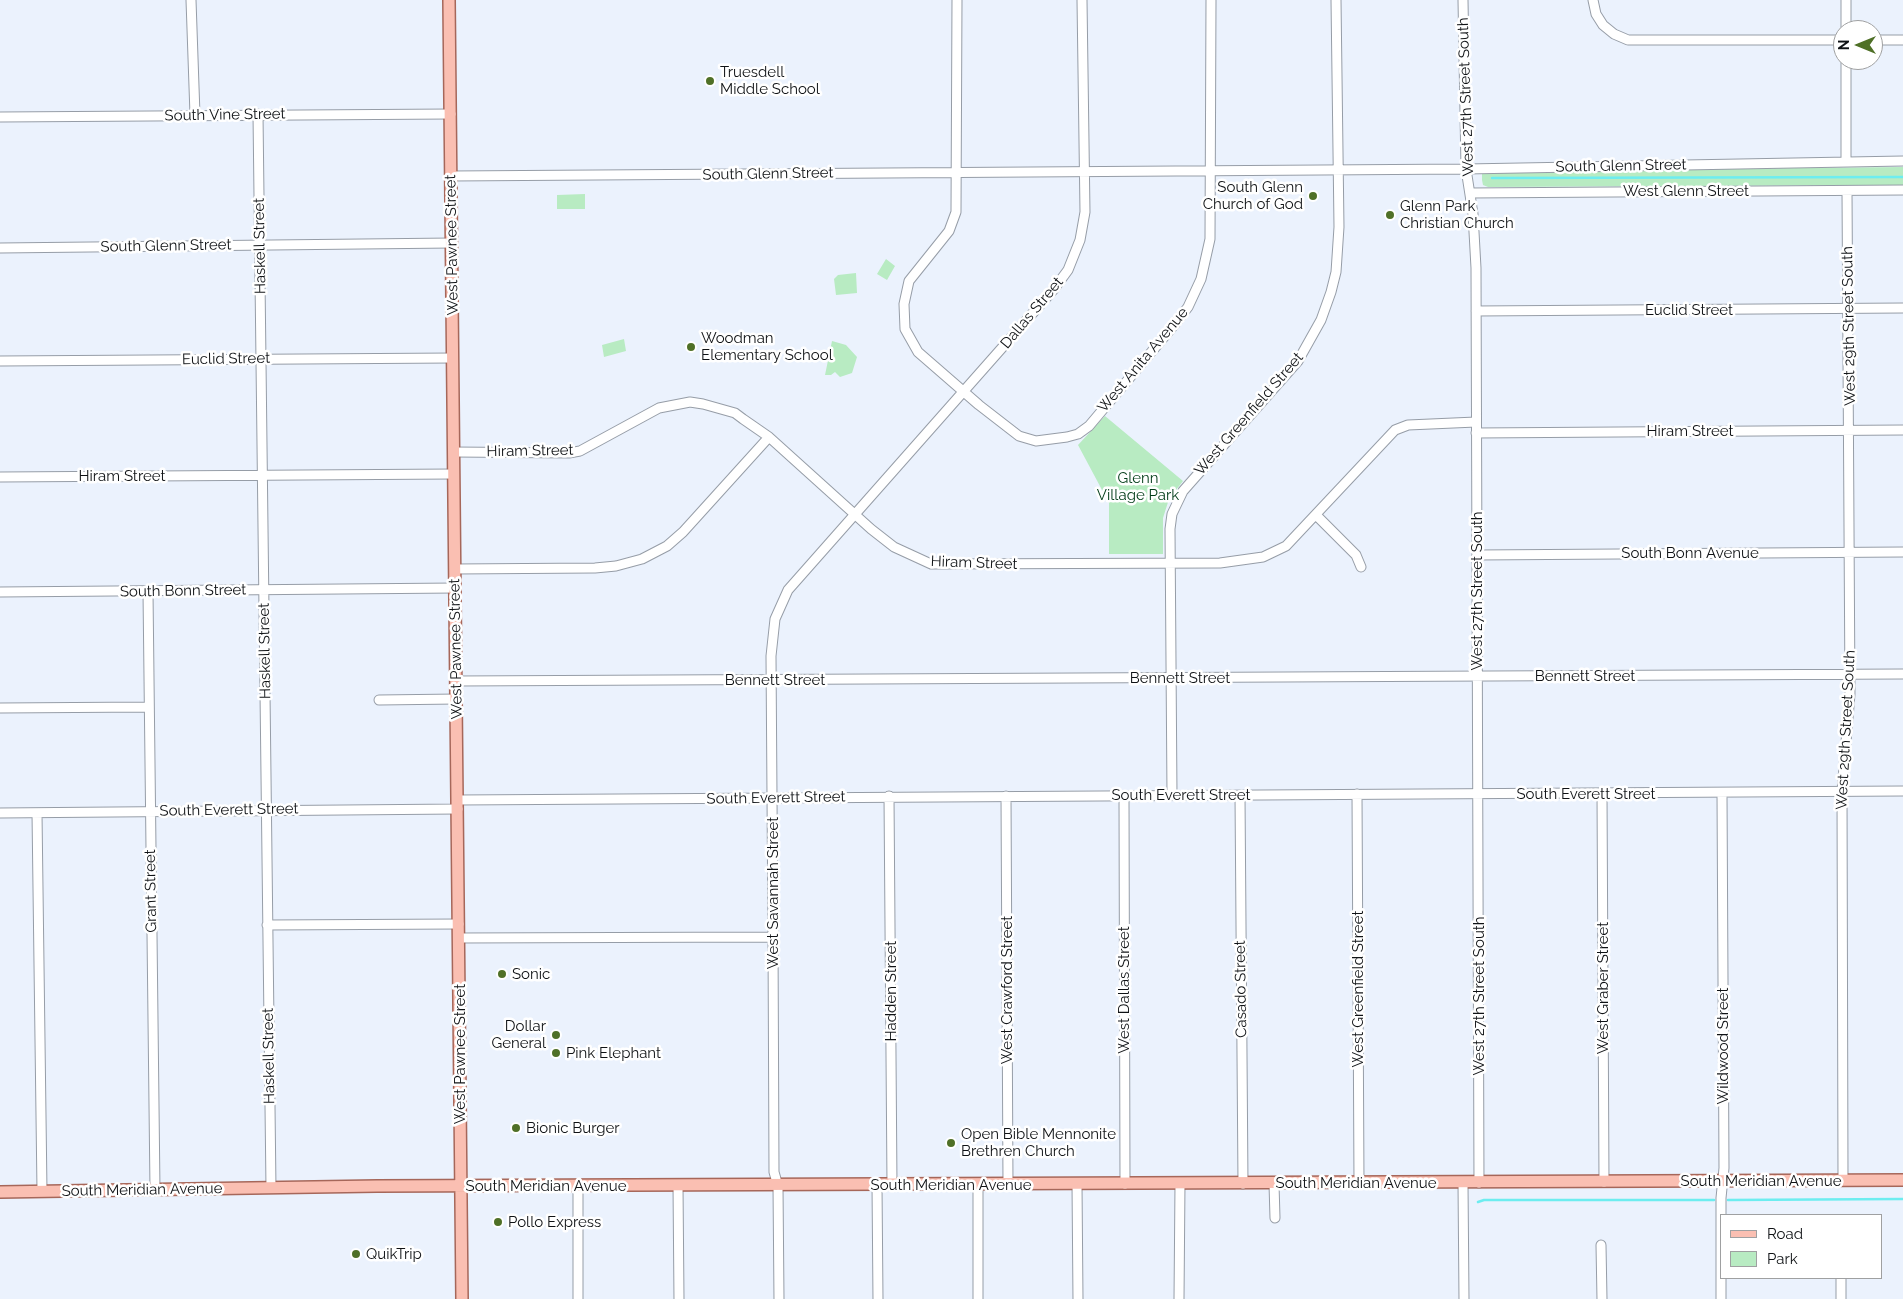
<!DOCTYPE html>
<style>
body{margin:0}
#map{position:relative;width:1903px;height:1299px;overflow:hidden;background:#ebf2fd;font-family:Raleway,sans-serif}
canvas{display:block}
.legend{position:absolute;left:1720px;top:1214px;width:162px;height:65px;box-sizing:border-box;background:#fff;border:1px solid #9fa0a1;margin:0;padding:6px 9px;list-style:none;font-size:15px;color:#0f1215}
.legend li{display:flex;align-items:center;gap:10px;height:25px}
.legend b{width:25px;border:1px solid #9fa0a1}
.north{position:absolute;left:1833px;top:20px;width:50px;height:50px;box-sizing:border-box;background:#fff;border:1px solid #9fa0a1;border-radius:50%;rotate:270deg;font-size:14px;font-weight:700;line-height:20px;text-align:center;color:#0f1215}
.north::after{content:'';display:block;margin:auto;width:18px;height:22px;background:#4f7027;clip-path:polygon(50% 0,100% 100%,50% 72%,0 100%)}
</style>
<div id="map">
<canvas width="1903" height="1299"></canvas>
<ul class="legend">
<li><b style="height:6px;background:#fabfb2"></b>Road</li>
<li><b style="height:14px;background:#b8ebc2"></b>Park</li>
</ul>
<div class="north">N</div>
</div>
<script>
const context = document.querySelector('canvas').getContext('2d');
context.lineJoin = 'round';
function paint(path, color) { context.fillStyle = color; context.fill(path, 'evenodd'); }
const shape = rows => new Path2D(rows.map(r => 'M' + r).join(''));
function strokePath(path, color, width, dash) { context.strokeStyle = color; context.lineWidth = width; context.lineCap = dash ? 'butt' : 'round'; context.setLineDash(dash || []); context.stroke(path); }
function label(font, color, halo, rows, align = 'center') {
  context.font = font + ' Raleway,sans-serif'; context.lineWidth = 5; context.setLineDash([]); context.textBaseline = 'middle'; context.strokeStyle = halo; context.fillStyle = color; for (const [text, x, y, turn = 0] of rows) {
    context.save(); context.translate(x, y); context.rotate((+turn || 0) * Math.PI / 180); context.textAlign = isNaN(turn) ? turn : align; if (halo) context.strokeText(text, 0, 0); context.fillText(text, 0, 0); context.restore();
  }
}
const green = shape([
 [1903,167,1903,185,1488,187,1483,185,1482,180,1482,174,1487,171],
 [585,194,585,209,557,209,557,195],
 [886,259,895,266,887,280,877,274],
 [856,273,857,293,836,295,834,279,838,275],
 [624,339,626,351,604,357,602,345],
 [832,341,846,345,857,357,852,373,840,377,835,372,831,375,825,375],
 [1105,416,1183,481,1169,499,1163,518,1163,554,1109,554,1109,503,1078,445]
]);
const stream = shape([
 [1492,178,1903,177],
 [1728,1200,1903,1199],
 [1478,1202,1484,1200,1714,1200]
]);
const minor = shape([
 [191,0,195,115],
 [957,0,956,212,949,231,909,281,904,304,905,329,918,352,979,405,1019,436,1036,441,1067,437,1078,434,1089,426,1175,324,1188,307,1201,279,1210,239,1211,0],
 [1463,0,1466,169,1473,214,1476,268,1479,1183],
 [1593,0,1596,14,1603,25,1614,34,1628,40,1843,40],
 [1846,0,1846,30],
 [1873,40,1903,40],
 [1846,60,1846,161],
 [258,114,271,1188],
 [0,117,451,114],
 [451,176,1466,169,1903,161],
 [1470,193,1903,190],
 [0,248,452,243],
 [1476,311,1903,308],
 [0,361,453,358],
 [1476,433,1903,430],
 [454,452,569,453,580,451,659,408,690,402,703,404,735,413,743,419,769,437,871,529,894,547,931,564,1220,563,1263,557,1286,546,1395,430,1408,425,1476,422],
 [0,477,454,474],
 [1316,515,1356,555,1361,567],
 [1477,555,1903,552],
 [455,569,595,568,616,566,642,559,667,546,683,532,769,437],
 [0,592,456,588],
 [148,592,155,1190],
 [457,681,1903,674],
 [379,700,457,699],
 [0,708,149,707],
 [1602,793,1604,1182],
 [1357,794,1359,1183],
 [1172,795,1170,529,1172,514,1183,491,1298,361,1321,320,1331,292,1336,272,1339,227,1336,0],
 [1240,795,1243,1184],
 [889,796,892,1185],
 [1006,796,1008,1184],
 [1124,796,1125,1184],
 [458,800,1903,791],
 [0,813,458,809],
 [37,813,42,1191],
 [267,925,459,924],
 [459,938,773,937],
 [1843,1180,1842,791,1850,694,1847,191],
 [1463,1183,1464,1299],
 [1077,1184,1078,1299],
 [1274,1184,1275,1218],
 [578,1185,578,1299],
 [678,1185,679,1299],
 [877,1185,878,1299],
 [978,1185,978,1299],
 [1601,1245,1602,1299],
 [1841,1278,1841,1299],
 [779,1299,778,1186,774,1172,773,937,771,656,775,619,788,590,1054,289,1068,270,1080,240,1085,212,1082,0],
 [1179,1299,1180,1184],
 [1721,1299,1721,1198,1724,1168,1722,793]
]);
const major = shape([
 [449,0,462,1299],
 [0,1192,377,1186,1903,1180]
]);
const markers = [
 [710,81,5,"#4f7027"],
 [1313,196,5,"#4f7027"],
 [1390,215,5,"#4f7027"],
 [691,347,5,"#4f7027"],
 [502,974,5,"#4f7027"],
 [556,1035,5,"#4f7027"],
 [556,1053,5,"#4f7027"],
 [516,1128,5,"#4f7027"],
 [951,1143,5,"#4f7027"],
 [498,1222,5,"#4f7027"],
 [356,1254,5,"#4f7027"]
];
const poiNames = [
 ["Truesdell",720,72],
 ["Middle School",720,89],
 ["South Glenn",1303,187,"right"],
 ["Church of God",1303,204,"right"],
 ["Glenn Park",1400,206],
 ["Christian Church",1400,223],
 ["Woodman",701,338],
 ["Elementary School",701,355],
 ["Sonic",512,974],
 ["Dollar",546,1026,"right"],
 ["General",546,1043,"right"],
 ["Pink Elephant",566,1053],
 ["Bionic Burger",526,1128],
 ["Open Bible Mennonite",961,1134],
 ["Brethren Church",961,1151],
 ["Pollo Express",508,1222],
 ["QuikTrip",366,1254]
];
const streetNames = [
 ["West 27th Street South",1466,97,-92],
 ["South Vine Street",225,115,-1],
 ["South Glenn Street",1621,166,-1],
 ["South Glenn Street",768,174,-1],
 ["West Glenn Street",1686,191],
 ["West Pawnee Street",452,245,-91],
 ["South Glenn Street",166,246,-1],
 ["Haskell Street",260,246,-91],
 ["Euclid Street",1689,310],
 ["Dallas Street",1032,313,-50],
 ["West 29th Street South",1849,326,-91],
 ["Euclid Street",226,359,-1],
 ["West Anita Avenue",1143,360,-50],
 ["West Greenfield Street",1249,414,-49],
 ["Hiram Street",1690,431],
 ["Hiram Street",530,451,-1],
 ["Hiram Street",122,476],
 ["South Bonn Avenue",1690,553],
 ["Hiram Street",974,563,2],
 ["South Bonn Street",183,591,-1],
 ["West 27th Street South",1477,591,-90],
 ["West Pawnee Street",456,649,-91],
 ["Haskell Street",265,651,-91],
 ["Bennett Street",1585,676],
 ["Bennett Street",1180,678],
 ["Bennett Street",775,680],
 ["West 29th Street South",1846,730,-87],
 ["South Everett Street",1586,794],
 ["South Everett Street",1181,795],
 ["South Everett Street",776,798,-1],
 ["South Everett Street",229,810,-1],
 ["Grant Street",151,891,-91],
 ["West Savannah Street",773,893,-90],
 ["West Graber Street",1603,988,-90],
 ["Casado Street",1241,989,-91],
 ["West Greenfield Street",1358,989,-90],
 ["West Crawford Street",1007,990,-90],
 ["West Dallas Street",1124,990,-90],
 ["Hadden Street",891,991,-90],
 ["West 27th Street South",1479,996,-90],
 ["Wildwood Street",1723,1046,-90],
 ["West Pawnee Street",460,1054,-90],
 ["Haskell Street",269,1056,-91],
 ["South Meridian Avenue",1761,1181],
 ["South Meridian Avenue",1356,1183],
 ["South Meridian Avenue",951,1185],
 ["South Meridian Avenue",546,1186],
 ["South Meridian Avenue",142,1190,-1]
];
const parkNames = [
 ["Glenn",1138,478],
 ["Village Park",1138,495]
];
paint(green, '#b8ebc2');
strokePath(stream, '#6dedf0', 2.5);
strokePath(minor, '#969da7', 11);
strokePath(major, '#a6675a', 14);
strokePath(minor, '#fff', 9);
strokePath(major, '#fabfb2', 11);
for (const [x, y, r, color] of markers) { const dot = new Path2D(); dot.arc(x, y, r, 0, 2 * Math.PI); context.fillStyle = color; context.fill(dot); strokePath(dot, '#fff', 2); }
label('15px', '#0f1215', '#fff', poiNames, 'left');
label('15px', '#0f1215', '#fff', streetNames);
label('15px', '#003c17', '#fff', parkNames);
</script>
